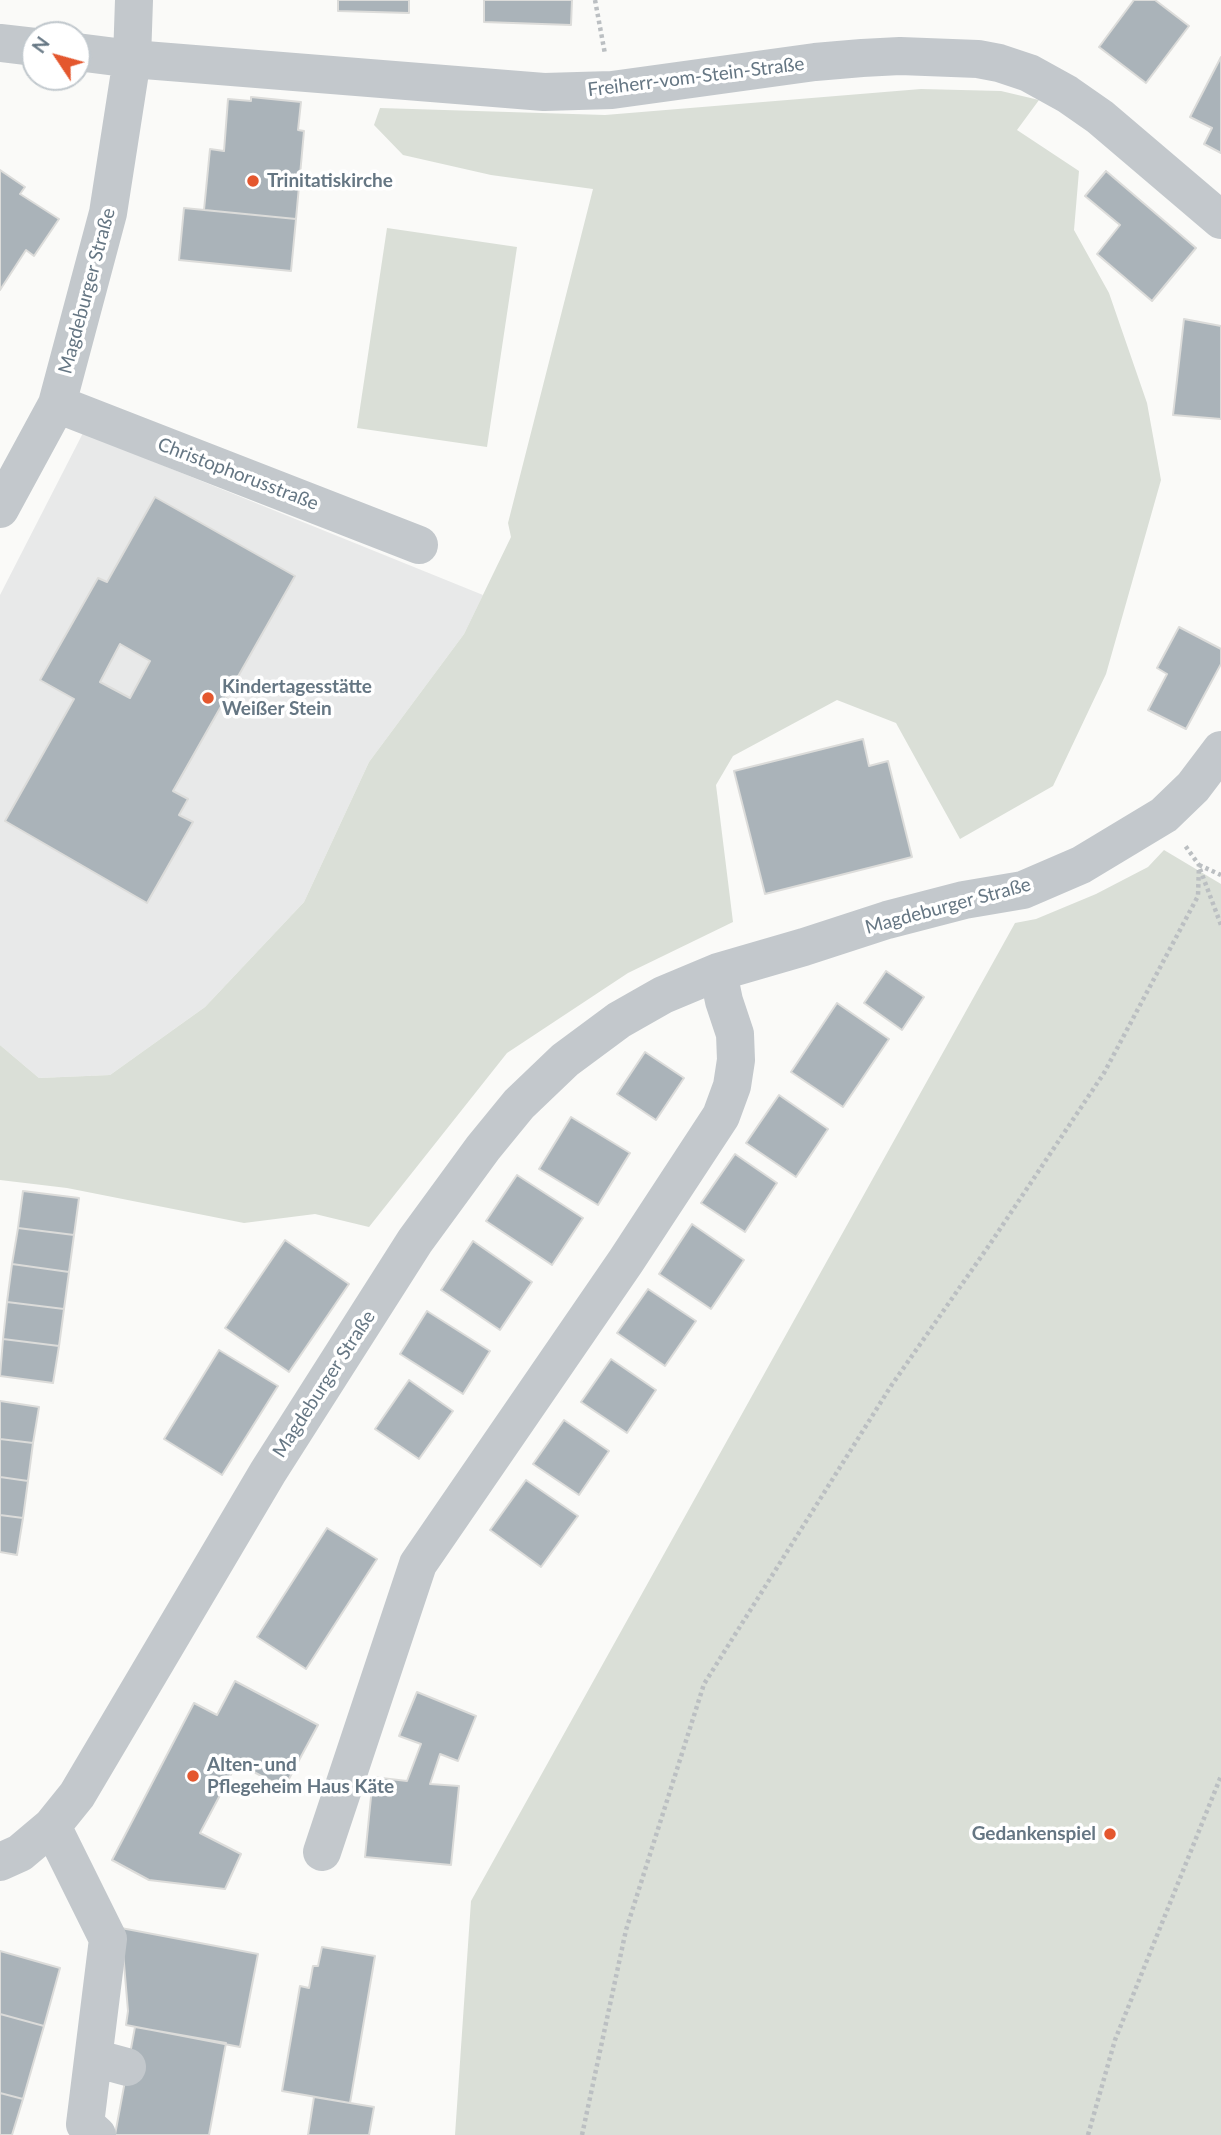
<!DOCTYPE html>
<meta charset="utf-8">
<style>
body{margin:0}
#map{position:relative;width:1221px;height:2135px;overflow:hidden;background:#fafaf8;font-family:Lato,sans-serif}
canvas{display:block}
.north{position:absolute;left:21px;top:21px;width:70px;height:70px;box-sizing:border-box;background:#fff;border:2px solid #c1c8cd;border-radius:50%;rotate:306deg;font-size:19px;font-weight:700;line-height:28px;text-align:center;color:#657683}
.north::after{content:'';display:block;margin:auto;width:24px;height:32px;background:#e4572e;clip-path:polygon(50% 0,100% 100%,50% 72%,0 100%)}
</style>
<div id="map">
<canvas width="1221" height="2135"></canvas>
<div class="north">N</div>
</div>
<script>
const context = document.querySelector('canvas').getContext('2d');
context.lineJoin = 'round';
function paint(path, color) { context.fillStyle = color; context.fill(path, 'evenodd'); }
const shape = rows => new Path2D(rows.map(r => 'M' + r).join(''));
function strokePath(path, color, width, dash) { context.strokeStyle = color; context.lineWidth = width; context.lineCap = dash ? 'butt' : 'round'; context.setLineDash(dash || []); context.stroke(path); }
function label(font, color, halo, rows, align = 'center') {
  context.font = font + ' Lato,sans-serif'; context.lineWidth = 7; context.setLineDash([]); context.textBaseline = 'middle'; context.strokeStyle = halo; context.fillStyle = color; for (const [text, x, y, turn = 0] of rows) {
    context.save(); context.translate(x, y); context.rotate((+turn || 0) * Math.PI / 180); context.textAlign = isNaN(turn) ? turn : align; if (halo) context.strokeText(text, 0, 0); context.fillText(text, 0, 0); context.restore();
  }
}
const built = shape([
 [83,433,483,595,464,634,369,762,304,902,205,1007,110,1075,39,1078,0,1045,0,595]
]);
const green = shape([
 [921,89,1001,91,1039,100,1017,130,1079,171,1074,230,1109,293,1147,403,1161,480,1106,674,1053,786,960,839,896,723,837,700,733,756,716,785,733,922,628,973,507,1053,369,1227,315,1214,244,1223,67,1188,0,1180,0,1045,39,1078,110,1075,205,1007,304,902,369,762,464,634,511,537,508,523,593,189,491,175,403,155,374,125,380,108,605,115],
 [387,228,517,247,487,447,357,428],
 [1164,850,1221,884,1221,2135,455,2135,471,1901,1015,923,1036,919,1096,894,1148,867]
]);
const building = shape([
 [338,0,409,0,409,13,338,11,338,0],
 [484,0,572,0,571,25,484,22,484,0],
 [1134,0,1155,0,1189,26,1146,83,1099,47,1134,0],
 [1221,57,1221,153,1204,144,1212,128,1190,117,1221,57],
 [251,97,301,102,298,130,304,131,296,219,204,210,210,149,224,151,228,99,251,101,251,97],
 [0,170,25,187,20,194,59,219,34,256,26,250,0,290,0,170],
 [1106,171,1196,248,1152,301,1097,254,1120,225,1085,196,1106,171],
 [184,208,296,219,291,271,179,260,184,208],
 [1184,319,1221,326,1221,419,1173,415,1184,319],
 [155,497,295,576,173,791,188,799,179,815,193,822,147,903,5,821,74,699,40,680,98,578,107,582,155,497],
 [120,644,150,661,130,698,100,682,120,644],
 [1179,627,1221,649,1221,664,1186,729,1148,710,1167,674,1157,668,1179,627],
 [863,739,869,766,888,761,912,857,765,894,734,771,863,739],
 [886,971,924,997,902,1030,864,1003,886,971],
 [837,1003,889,1039,843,1107,791,1072,837,1003],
 [645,1052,684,1078,656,1120,617,1094,645,1052],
 [779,1095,828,1129,796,1177,746,1143,779,1095],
 [571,1117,630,1153,598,1205,539,1169,571,1117],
 [735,1154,777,1183,745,1232,701,1203,735,1154],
 [517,1175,583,1218,552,1265,486,1221,517,1175],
 [23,1191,79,1198,74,1235,18,1228,23,1191],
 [692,1224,744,1260,711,1309,659,1274,692,1224],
 [18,1228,74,1235,69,1272,12,1264,18,1228],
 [285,1240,349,1284,289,1372,225,1328,285,1240],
 [473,1241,532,1282,500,1330,441,1290,473,1241],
 [12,1264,69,1272,64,1309,7,1302,12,1264],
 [648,1289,696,1321,665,1366,617,1333,648,1289],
 [7,1302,64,1309,59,1346,3,1339,7,1302],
 [427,1311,490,1351,463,1394,400,1354,427,1311],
 [3,1339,59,1346,53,1383,0,1376,3,1339],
 [219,1350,278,1386,222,1475,164,1439,219,1350],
 [611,1359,656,1390,627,1433,581,1402,611,1359],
 [409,1380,453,1411,419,1459,375,1429,409,1380],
 [0,1401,39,1407,33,1443,0,1439,0,1401],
 [564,1420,609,1451,579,1495,533,1464,564,1420],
 [0,1439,33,1443,28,1481,0,1477,0,1439],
 [0,1477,28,1481,23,1518,0,1515,0,1477],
 [526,1480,578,1516,541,1567,490,1530,526,1480],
 [0,1515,23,1518,17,1555,0,1552,0,1515],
 [327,1528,377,1559,306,1669,257,1637,327,1528],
 [235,1681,318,1725,284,1788,237,1763,200,1833,241,1854,225,1889,149,1880,112,1860,194,1703,217,1715,235,1681],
 [417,1692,476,1716,458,1761,440,1754,430,1784,459,1786,451,1865,365,1857,373,1777,407,1781,421,1744,399,1736,417,1692],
 [121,1928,258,1954,240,2047,126,2025,128,2011,121,1928],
 [322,1947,375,1956,350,2103,282,2091,300,1986,309,1988,313,1966,318,1966,322,1947],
 [0,1951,60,1968,44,2026,0,2014,0,1951],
 [0,2014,44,2026,23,2099,0,2093,0,2014],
 [135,2027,226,2043,209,2135,115,2135,135,2027],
 [0,2093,23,2099,12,2135,0,2135,0,2093],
 [314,2097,374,2107,369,2135,308,2135,314,2097]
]);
const path = shape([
 [595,0,605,54],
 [1199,865,1221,875],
 [1200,869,1221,925],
 [582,2135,626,1930,704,1684,891,1386,990,1244,1104,1073,1198,896,1199,865,1184,844],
 [1088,2135,1115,2040,1221,1776]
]);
const minor = shape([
 [0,43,35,47],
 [77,52,132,59,544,92,612,90,815,62,862,58,900,56,978,59,999,63,1029,73,1067,94,1100,117,1221,220],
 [57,404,419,545],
 [0,509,57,404,108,213,132,59,134,0],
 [52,1826,108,1939,85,2124,97,2135],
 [322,1852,418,1564,626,1261,721,1116,732,1086,736,1060,735,1034,724,1001,718,972],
 [0,1862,20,1853,52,1826,77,1795,268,1472,415,1241,483,1148,519,1104,565,1060,619,1020,663,995,718,972,804,947,887,920,964,900,1023,890,1081,865,1164,815,1193,787,1221,750],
 [94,2058,127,2067]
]);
const markers = [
 [253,181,7,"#e4572e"],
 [208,698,7,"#e4572e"],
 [193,1776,7,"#e4572e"],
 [1110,1834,7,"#e4572e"]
];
const streetNames = [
 ["Freiherr-vom-Stein-Straße",696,77,-7],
 ["Magdeburger Straße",87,291,-75],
 ["Christophorusstraße",238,474,21],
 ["Magdeburger Straße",948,906,-15],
 ["Magdeburger Straße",324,1384,-57]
];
const poiNames = [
 ["Trinitatiskirche",267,181],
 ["Kindertagesstätte",222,687],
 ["Weißer Stein",222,709],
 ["Alten- und",207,1765],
 ["Pflegeheim Haus Käte",207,1787],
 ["Gedankenspiel",1096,1834,"right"]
];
paint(built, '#e8e9e9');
paint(green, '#dadfd7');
paint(building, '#aab3b9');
strokePath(building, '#dcdcda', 2);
strokePath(path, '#bbbfc2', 4.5, [3.5, 3.5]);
strokePath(minor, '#c3c8cc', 38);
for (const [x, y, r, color] of markers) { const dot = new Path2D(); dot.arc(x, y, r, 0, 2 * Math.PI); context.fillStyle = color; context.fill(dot); strokePath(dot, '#fff', 2.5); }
label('19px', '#657683', '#fff', streetNames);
label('bold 19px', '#657683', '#fff', poiNames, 'left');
</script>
